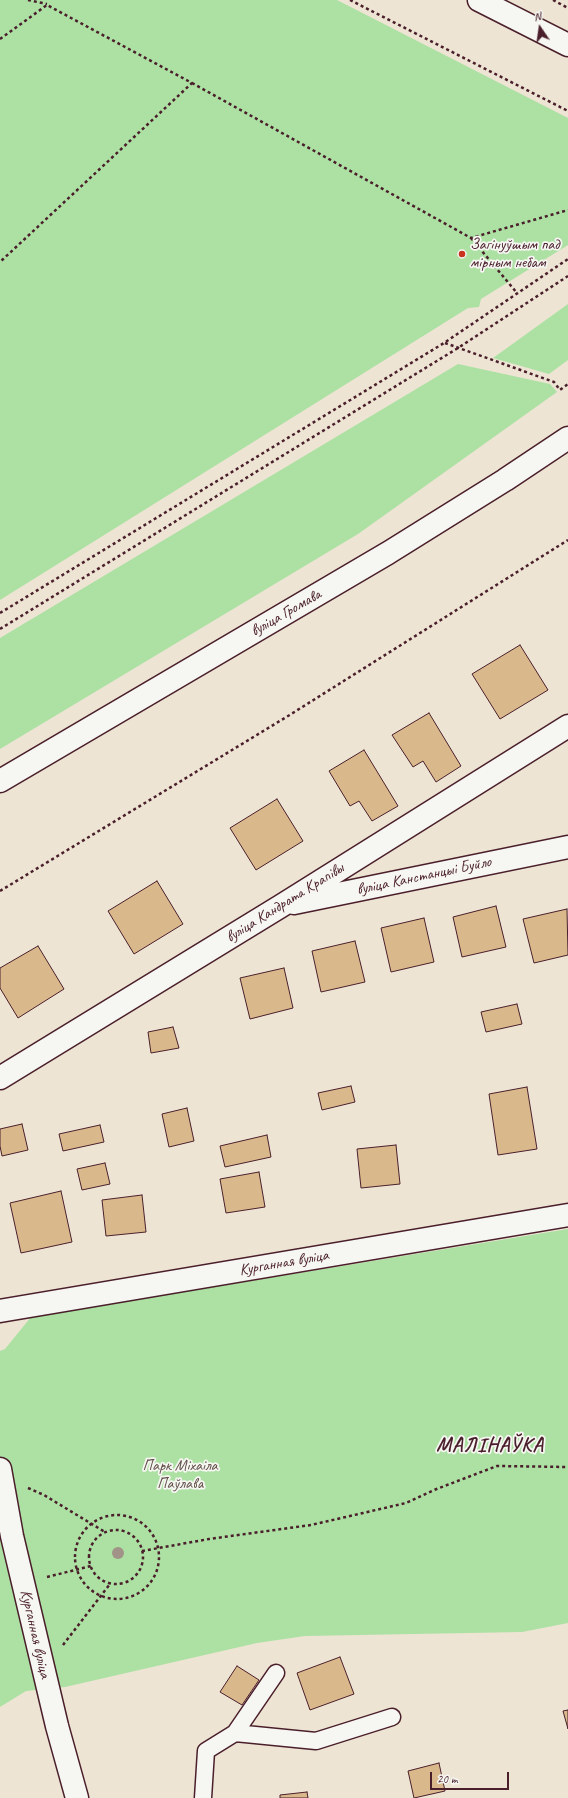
<!DOCTYPE html>
<meta charset="utf-8">
<style>
body{margin:0}
#map{position:relative;width:568px;height:1798px;overflow:hidden;background:#ede4d3;font-family:Caveat,sans-serif}
canvas{display:block}
.north{position:absolute;left:520px;top:8px;width:40px;height:40px;-webkit-text-stroke:3px #f6f6f2;paint-order:stroke;rotate:347deg;font-size:11px;font-weight:700;line-height:16px;text-align:center;color:#4a1f2b}
.north::after{content:'';display:block;margin:auto;width:14px;height:18px;background:#4a1f2b;clip-path:polygon(50% 0,100% 100%,50% 72%,0 100%)}
.scale{position:absolute;left:430px;top:1772px;width:79px;height:18px;box-sizing:border-box;border:2px solid #4a1f2b;border-top:0;padding-left:5px;font-size:12px;line-height:14px;white-space:nowrap;color:#4a1f2b;-webkit-text-stroke:3px #f6f6f2;paint-order:stroke}
</style>
<div id="map">
<canvas width="568" height="1798"></canvas>
<div class="north">N</div>
<div class="scale">20 m</div>
</div>
<script>
const context = document.querySelector('canvas').getContext('2d');
context.lineJoin = 'round';
function paint(path, color) { context.fillStyle = color; context.fill(path, 'evenodd'); }
const shape = rows => new Path2D(rows.map(r => 'M' + r).join(''));
function strokePath(path, color, width, dash) { context.strokeStyle = color; context.lineWidth = width; context.lineCap = dash ? 'butt' : 'round'; context.setLineDash(dash || []); context.stroke(path); }
function label(font, color, halo, rows, align = 'center') {
  context.font = font + ' Caveat,sans-serif'; context.lineWidth = 3.5; context.setLineDash([]); context.textBaseline = 'middle'; context.strokeStyle = halo; context.fillStyle = color; for (const [text, x, y, turn = 0] of rows) {
    context.save(); context.translate(x, y); context.rotate((+turn || 0) * Math.PI / 180); context.textAlign = isNaN(turn) ? turn : align; if (halo) context.strokeText(text, 0, 0); context.fillText(text, 0, 0); context.restore();
  }
}
const green = shape([
 [0,0,337,0,568,118,568,245,481,299,479,307,468,308,0,600],
 [568,304,568,360,549,374,493,358],
 [458,364,550,384,557,392,358,534,0,749,0,638],
 [568,1229,568,1623,522,1632,305,1636,257,1643,65,1687,26,1691,0,1707,0,1351,5,1349,31,1317]
]);
const building = shape([
 [520,645,548,690,500,719,472,674,520,645],
 [429,713,461,766,436,782,423,761,413,767,392,735,429,713],
 [364,750,398,806,372,821,359,801,350,806,329,771,364,750],
 [277,799,303,841,256,870,230,828,277,799],
 [157,881,183,924,134,954,108,911,157,881],
 [496,906,506,947,462,957,453,917,496,906],
 [567,909,568,955,534,963,523,919,567,909],
 [424,918,434,962,391,972,381,928,424,918],
 [355,941,365,982,321,992,312,951,355,941],
 [38,946,64,989,18,1018,0,988,0,968,38,946],
 [284,968,293,1008,250,1019,240,978,284,968],
 [517,1004,522,1024,486,1032,481,1012,517,1004],
 [173,1027,179,1048,151,1053,148,1032,173,1027],
 [351,1086,355,1102,322,1110,318,1093,351,1086],
 [527,1087,537,1149,498,1155,489,1094,527,1087],
 [187,1108,194,1141,169,1147,162,1114,187,1108],
 [22,1124,28,1150,2,1156,0,1146,0,1129,22,1124],
 [100,1125,104,1142,63,1151,59,1134,100,1125],
 [267,1135,271,1157,225,1167,220,1146,267,1135],
 [396,1145,400,1184,361,1188,357,1149,396,1145],
 [105,1163,110,1184,82,1190,77,1169,105,1163],
 [259,1172,265,1207,226,1213,220,1179,259,1172],
 [61,1191,72,1242,21,1253,10,1203,61,1191],
 [142,1195,146,1232,106,1236,102,1200,142,1195],
 [340,1657,354,1694,310,1710,297,1673,340,1657],
 [237,1666,259,1680,242,1705,220,1692,237,1666],
 [568,1710,568,1729,563,1711,568,1710],
 [439,1763,445,1791,414,1798,408,1771,439,1763],
 [307,1792,308,1798,280,1798,280,1795,307,1792]
]);
const path = shape([
 [28,0,47,4],
 [350,0,568,111],
 [553,0,568,8],
 [0,39,47,5,192,83,0,262],
 [192,83,471,238,568,210],
 [471,238,517,293],
 [445,343,554,382,560,390,568,384],
 [0,613,444,343,568,259],
 [0,629,458,348,568,276],
 [0,891,288,716,568,540],
 [28,1488,44,1495,105,1532],
 '75 1557a42 42 0 1 1 84 0a42 42 0 1 1-84 0Z',
 '89 1557a27 27 0 1 1 54 0a27 27 0 1 1-54 0Z',
 [142,1551,209,1539,311,1525,363,1513,406,1503,434,1490,497,1466,568,1467],
 [47,1577,91,1566],
 [63,1645,110,1584]
]);
const lane = shape([
 [235,1733,276,1673],
 [203,1798,206,1751,235,1733,316,1741,392,1717]
]);
const street = shape([
 [294,903,568,847],
 [0,1078,281,906,568,726],
 [0,1311,568,1215],
 [0,1469,12,1536,57,1726,77,1798]
]);
const secondary = shape([
 [479,0,568,45],
 [0,781,388,553,505,480,568,438]
]);
const trees = [
 [118,1553]
];
const markers = [
 [462,254,4,"#c8321e"]
];
const poiNames = [
 ["Загінуўшым пад",470,245],
 ["мірным небам",470,263]
];
const streetNames = [
 ["вуліца Громава",286,613,-30],
 ["вуліца Канстанцыі Буйло",424,876,-12],
 ["вуліца Кандрата Крапівы",285,903,-32],
 ["Курганная вуліца",284,1263,-10],
 ["Курганная вуліца",35,1634,77]
];
const parkNames = [
 ["Парк Міхаіла",180,1466],
 ["Паўлава",180,1484]
];
const districtNames = [
 ["МАЛІНАЎКА",490,1446]
];
paint(green, '#ace1a3');
paint(building, '#d9b98c');
strokePath(building, '#4a1f2b', 1);
strokePath(lane, '#4a1f2b', 19);
strokePath(street, '#4a1f2b', 25);
strokePath(secondary, '#4a1f2b', 25);
strokePath(path, '#4a1f2b', 2.5, [3, 3]);
strokePath(lane, '#f6f6f2', 16);
strokePath(street, '#f6f6f2', 22);
strokePath(secondary, '#f6f6f2', 22);
context.fillStyle = '#a19387';
for (const [x, y] of trees) { context.beginPath(); context.arc(x, y, 6, 0, 2 * Math.PI); context.fill(); }
for (const [x, y, r, color] of markers) { const dot = new Path2D(); dot.arc(x, y, r, 0, 2 * Math.PI); context.fillStyle = color; context.fill(dot); strokePath(dot, '#f6f6f2', 1.5); }
label('16px', '#4a1f2b', '#f6f6f2', poiNames, 'left');
label('16px', '#4a1f2b', '#f6f6f2', streetNames);
label('16px', '#625049', '#f6f6f2', parkNames);
context.letterSpacing = '1px';
label('bold 20px', '#4a1f2b', '#f6f6f2', districtNames);
context.letterSpacing = '0px';
</script>
